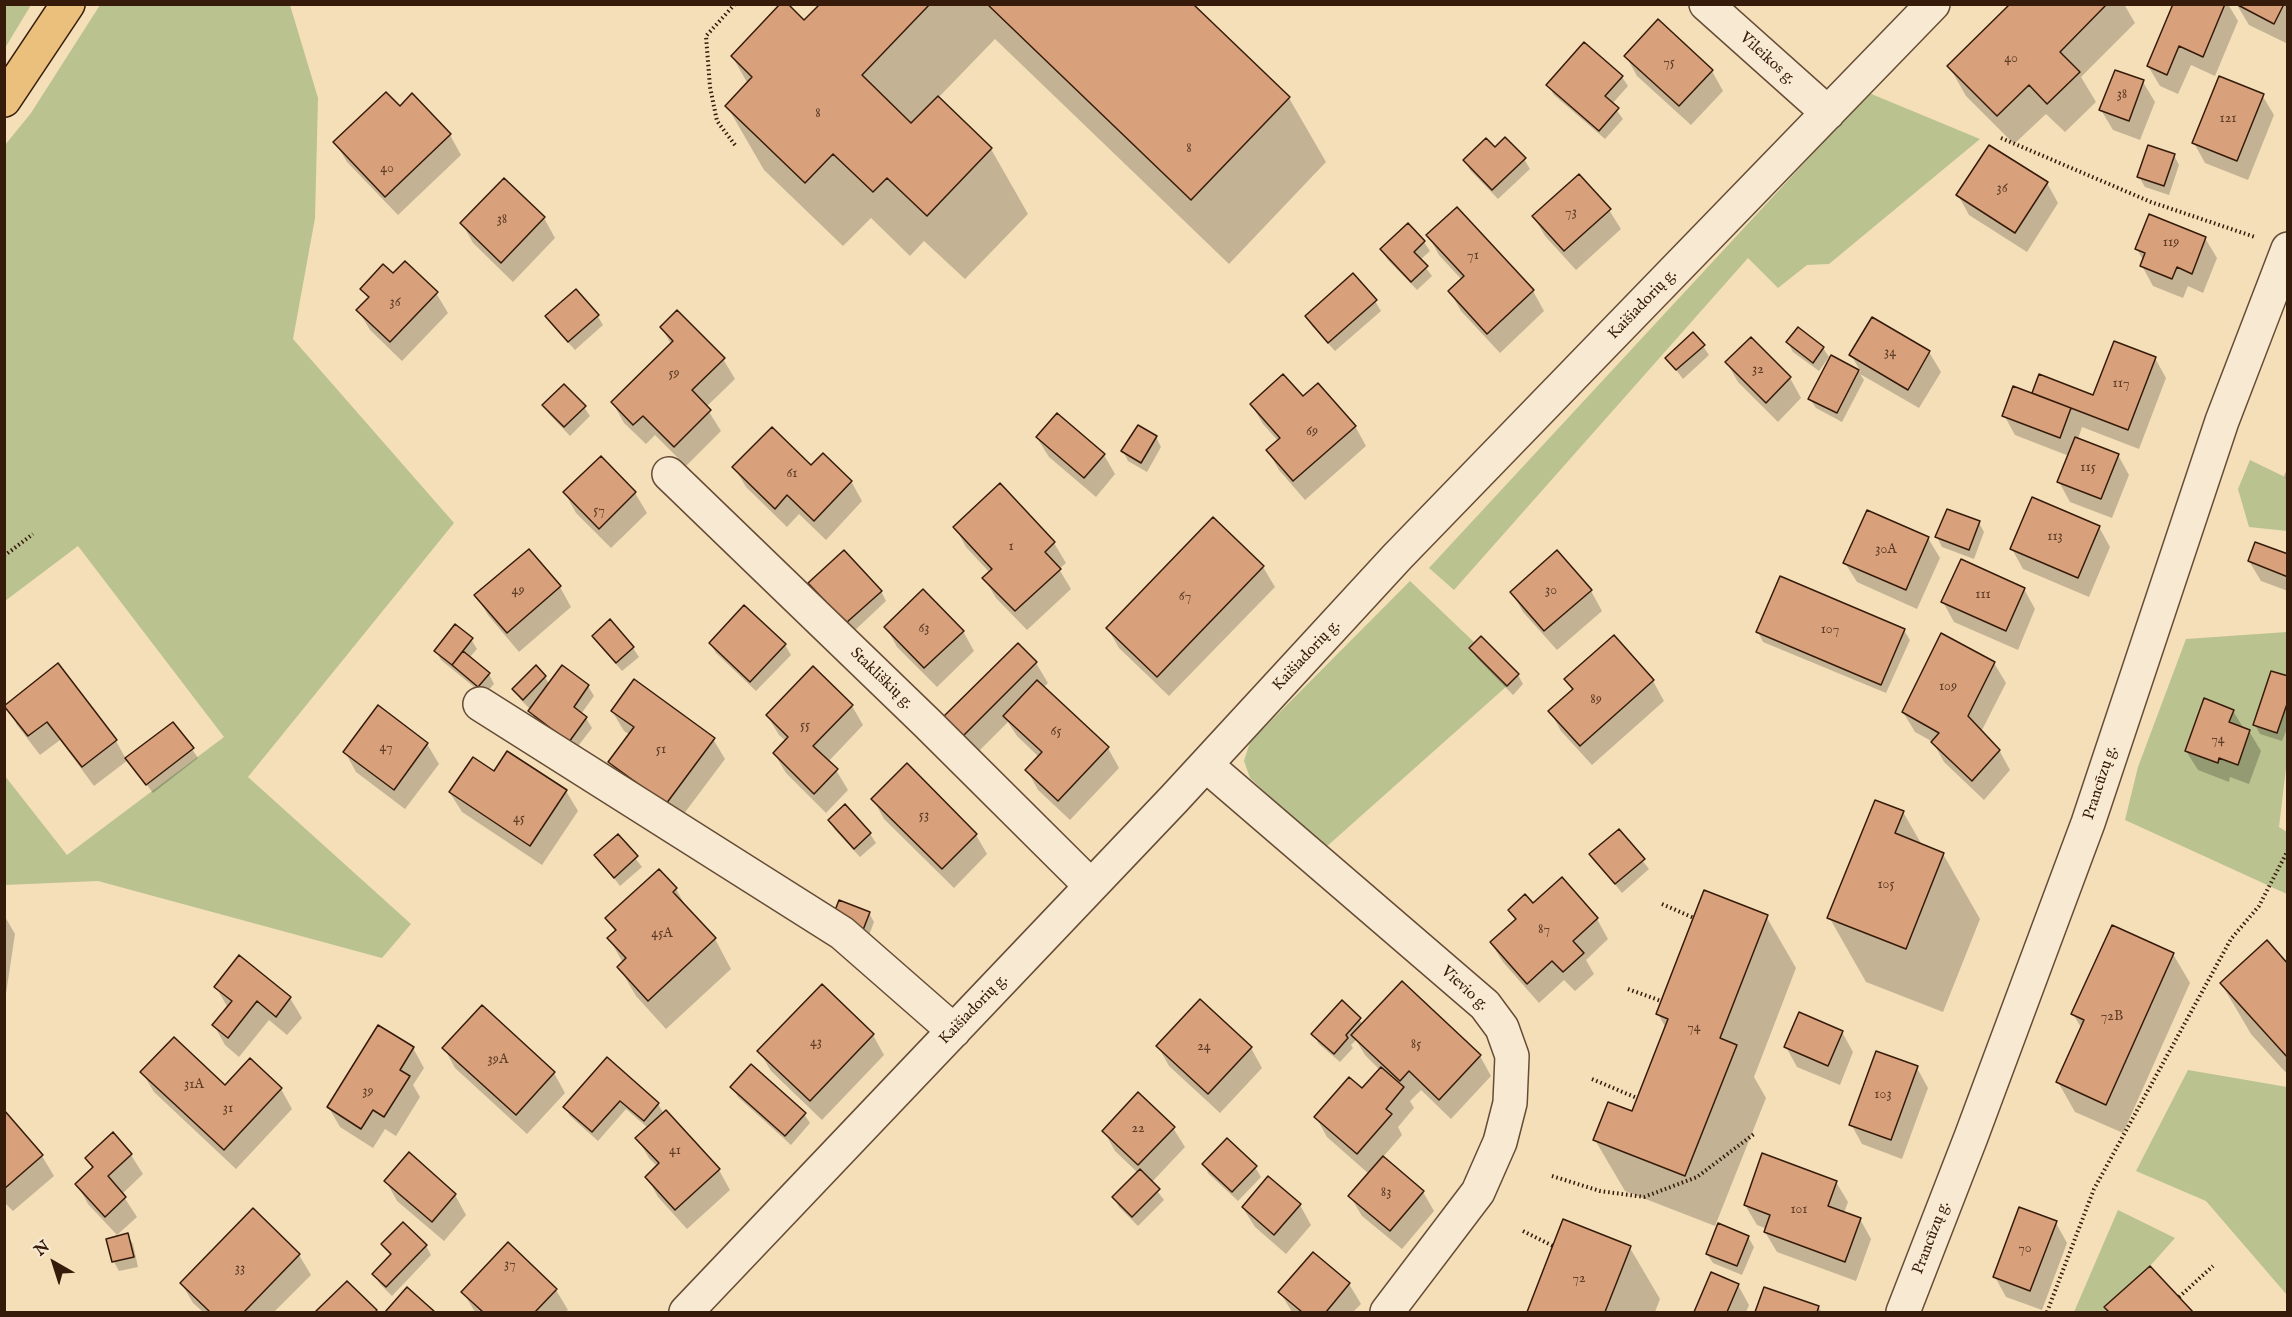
<!DOCTYPE html>
<meta charset="utf-8">
<style>
body{margin:0}
#map{position:relative;width:2292px;height:1317px;overflow:hidden;background:#f4dfb9;font-family:"IM FELL English",serif}
canvas{display:block}
.frame{position:absolute;inset:0;border:6px solid #361b0a;pointer-events:none}
.north{position:absolute;left:24px;top:1233px;width:60px;height:60px;-webkit-text-stroke:4px #f8ead2;paint-order:stroke;rotate:321deg;font-size:16px;font-weight:700;line-height:24px;text-align:center;color:#361b0a}
.north::after{content:'';display:block;margin:auto;width:21px;height:27px;background:#361b0a;clip-path:polygon(50% 0,100% 100%,50% 72%,0 100%)}
</style>
<div id="map">
<canvas width="2292" height="1317"></canvas>
<div class="frame"></div>
<div class="north">N</div>
</div>
<script>
const context = document.querySelector('canvas').getContext('2d');
context.lineJoin = 'round';
function paint(path, color) { context.fillStyle = color; context.fill(path, 'evenodd'); }
const shape = rows => new Path2D(rows.map(r => 'M' + r).join(''));
function strokePath(path, color, width, dash) { context.strokeStyle = color; context.lineWidth = width; context.lineCap = dash ? 'butt' : 'round'; context.setLineDash(dash || []); context.stroke(path); }
function label(font, color, halo, rows, align = 'center') {
  context.font = font + ' "IM FELL English",serif'; context.lineWidth = 5; context.setLineDash([]); context.textBaseline = 'middle'; context.strokeStyle = halo; context.fillStyle = color; for (const [text, x, y, turn = 0] of rows) {
    context.save(); context.translate(x, y); context.rotate((+turn || 0) * Math.PI / 180); context.textAlign = isNaN(turn) ? turn : align; if (halo) context.strokeText(text, 0, 0); context.fillText(text, 0, 0); context.restore();
  }
}
const green = shape([
 [5,5,31,5,5,48,4,5],
 [100,5,290,5,318,98,315,218,293,339,454,523,248,777,411,924,382,958,98,881,5,885,5,776,67,855,224,737,78,546,5,601,5,145,31,113],
 [1869,93,1980,139,1829,264,1807,265,1778,288,1748,258,1454,590,1429,568],
 [2250,460,2287,478,2287,531,2249,527,2238,489],
 [1410,581,1475,643,1470,649,1507,686,1325,848,1250,778,1244,761,1250,742],
 [2287,632,2288,751,2279,827,2287,832,2287,894,2125,820,2138,767,2186,639],
 [2188,1070,2287,1087,2287,1295,2206,1201,2136,1171],
 [2118,1210,2175,1238,2150,1266,2105,1307,2109,1312,2074,1312]
]);
const shadow = shape([
 [822,4,1191,4,1289,98,1326,162,1229,264,995,39,938,98,991,149,1028,214,965,279,924,241,910,256,871,218,843,246,764,170,727,106,748,84,732,56,805,22],
 [2012,4,2124,4,2135,23,2081,77,2096,102,2065,132,2046,114,2014,144,1966,96,1949,66],
 [2175,4,2228,4,2238,21,2215,76,2191,65,2178,94,2160,86,2148,66],
 [2288,4,2288,39,2286,43,2249,25,2237,5],
 [1626,56,1712,71,1723,91,1691,125,1637,76],
 [1622,77,1628,86,1612,104,1623,119,1605,139,1554,95,1548,85],
 [2143,82,2155,102,2140,140,2113,130,2101,110],
 [412,95,450,135,461,155,398,215,347,162,335,142,400,108],
 [2262,95,2274,115,2248,180,2205,163,2194,143],
 [1495,149,1524,159,1530,169,1498,199,1470,170,1465,160],
 [2174,155,2179,165,2169,195,2145,187,2139,177],
 [2047,183,2058,203,2027,252,1969,215,1958,195],
 [1456,209,1533,291,1544,311,1500,353,1461,311,1450,292,1462,280,1439,255,1428,235],
 [1609,210,1621,229,1576,270,1545,236,1534,217],
 [544,218,555,238,513,282,473,243,462,223],
 [1408,225,1424,242,1430,251,1420,260,1432,276,1417,290,1387,259,1382,249],
 [2205,238,2217,258,2203,293,2188,286,2183,298,2153,286,2142,266,2144,262,2137,249],
 [393,275,436,293,448,313,402,361,370,330,358,310,368,299,362,289],
 [1375,301,1381,311,1335,351,1312,326,1307,316],
 [597,315,603,325,575,350,553,326,547,316],
 [662,328,723,359,735,379,706,407,721,431,686,466,655,435,646,444,624,423,613,403,671,344],
 [1788,343,1823,348,1829,357,1819,371,1793,352],
 [1703,346,1709,355,1683,379,1667,358],
 [1929,352,1941,372,1919,408,1860,374,1864,380,1842,422,1816,408,1810,399,1831,357,1861,372,1851,355],
 [2155,358,2166,378,2139,449,2082,427,2078,439,2118,455,2129,475,2112,518,2070,502,2059,482,2069,456,2015,435,2004,415,2033,395,2040,376,2094,397],
 [1727,363,1790,378,1801,398,1778,422,1738,382],
 [1303,398,1355,426,1366,446,1305,500,1279,470,1268,451,1278,441,1263,424,1251,404],
 [544,406,584,407,590,416,570,436,550,415],
 [1156,437,1161,447,1147,472,1128,461,1123,451],
 [1037,438,1104,455,1115,474,1096,497,1049,457],
 [601,458,635,493,647,513,611,548,576,513,565,493],
 [734,467,811,467,851,481,862,501,826,540,799,514,787,527,746,487],
 [2288,467,2288,482,2284,476],
 [1000,485,1054,543,1066,563,1059,569,1071,589,1027,630,996,598,984,578,990,573,966,547,955,527],
 [1979,523,1984,532,1974,559,1942,547,1937,537],
 [2099,527,2110,547,2089,597,2023,569,2012,549],
 [1928,538,1940,558,1917,609,1857,582,1845,563],
 [528,551,560,587,571,607,519,652,488,615,476,596],
 [2288,556,2288,591,2261,581,2249,561],
 [1263,567,1275,587,1169,696,1119,648,1108,629],
 [810,583,881,591,886,601,853,632,816,593],
 [2024,589,2035,609,2018,650,1954,622,1943,602],
 [1591,591,1602,611,1557,650,1523,612,1512,592],
 [745,607,785,645,791,655,756,691,716,653,710,643],
 [610,621,633,648,639,657,622,671,599,645,593,636],
 [886,627,963,631,974,651,937,687,897,647],
 [1904,630,1910,640,1886,693,1763,642,1758,632],
 [471,639,477,649,469,658,489,674,494,684,484,695,441,660,436,651],
 [1018,645,1036,663,1048,683,1043,688,1108,748,1119,768,1070,820,1038,790,1027,770,1039,757,1017,736,1008,722,973,757,954,739],
 [1471,649,1518,675,1523,684,1513,695,1477,658],
 [1994,663,2006,683,1981,732,1999,750,2010,770,1984,800,1944,762,1933,742,1915,732,1903,712],
 [545,677,549,684,588,686,594,696,581,714,586,718,592,728,575,750,535,721,531,710,520,699,514,689],
 [2288,678,2288,726,2282,741,2260,734,2255,725],
 [1566,680,1653,681,1664,701,1592,765,1561,731,1550,711,1573,691],
 [6,705,116,741,126,759,192,749,198,758,153,793,128,760,94,786,60,740,40,755,17,725],
 [852,706,863,725,828,762,836,770,848,790,826,813,786,773,774,753,786,741,779,735,767,715],
 [612,711,713,739,725,759,677,823,621,782,610,762,630,735,624,731],
 [2233,711,2244,729,2249,731,2261,751,2249,784,2230,777,2229,782,2198,770,2186,751],
 [427,744,439,764,405,809,356,772,345,752],
 [566,791,578,811,542,865,462,812,450,793],
 [873,799,976,835,987,854,954,888,884,819],
 [845,806,870,834,876,843,860,857,835,830,829,820],
 [1903,812,1922,845,1943,854,1980,919,1943,1012,1866,982,1829,917],
 [1619,831,1649,869,1622,893,1591,854],
 [618,836,642,867,620,886,596,855],
 [1562,879,1597,919,1608,939,1586,960,1594,974,1575,991,1564,980,1539,1003,1503,962,1491,943,1516,921,1510,911,1533,905],
 [676,889,689,912,715,939,731,969,666,1029,636,996,619,967,623,963,609,938,616,933,607,918],
 [869,913,874,922,868,938,839,928],
 [4,915,15,934,4,1007],
 [1766,916,1796,968,1754,1077,1766,1098,1715,1226,1625,1191,1595,1140,1633,1113,1666,1028,1658,1014],
 [2173,954,2190,983,2123,1133,2075,1112,2058,1082,2082,1029,2073,1014],
 [240,957,290,998,302,1018,287,1035,269,1020,239,1057,225,1045,214,1025,228,1008,216,987],
 [2288,966,2288,1075,2251,1034,2221,983],
 [1402,983,1480,1056,1491,1076,1451,1119,1421,1090,1410,1101,1414,1108,1398,1127,1402,1135,1383,1157,1423,1192,1434,1211,1402,1249,1362,1216,1350,1196,1369,1174,1327,1137,1316,1117,1362,1091,1380,1070,1365,1055,1356,1040,1351,1045,1353,1048,1340,1062,1319,1044,1313,1034,1342,1002,1363,1024],
 [1200,1001,1251,1048,1262,1068,1220,1113,1169,1066,1158,1046],
 [1842,1032,1853,1052,1840,1085,1797,1067,1786,1047],
 [873,1035,884,1055,822,1120,771,1071,759,1051],
 [413,1048,424,1068,413,1085,420,1097,396,1136,385,1129,373,1148,340,1127,329,1108],
 [444,1048,554,1073,565,1093,527,1134,455,1068],
 [607,1059,658,1104,664,1114,719,1170,730,1190,687,1229,658,1197,647,1177,658,1167,649,1158,637,1138,648,1128,626,1109,598,1141,570,1116,565,1107],
 [1917,1068,1928,1088,1902,1159,1862,1144,1851,1124],
 [142,1072,225,1087,281,1089,292,1109,236,1169,154,1092],
 [732,1087,804,1114,810,1123,791,1145,738,1097],
 [4,1113,42,1156,54,1176,13,1211,4,1202],
 [1173,1128,1185,1147,1151,1183,1164,1200,1138,1226,1119,1207,1114,1197,1138,1173,1115,1151,1104,1131],
 [112,1134,131,1155,143,1174,122,1194,137,1217,117,1235,88,1204,77,1184,93,1169,87,1158],
 [1204,1165,1255,1167,1261,1177,1238,1201,1209,1174],
 [386,1181,455,1195,466,1215,444,1241,397,1201],
 [1836,1182,1848,1202,1844,1213,1860,1219,1871,1239,1856,1281,1777,1252,1765,1232,1767,1229,1757,1225,1745,1205],
 [1300,1205,1311,1225,1286,1254,1255,1227,1243,1208],
 [253,1210,299,1255,311,1275,274,1312,203,1312,193,1303,182,1284],
 [1564,1221,1630,1248,1660,1299,1655,1312,1528,1312],
 [2056,1223,2067,1243,2042,1310,2006,1297,1995,1277],
 [127,1235,133,1244,138,1267,119,1271,114,1262,108,1240],
 [1748,1237,1754,1247,1742,1275,1713,1263,1707,1254],
 [383,1244,426,1246,431,1255,392,1296,380,1284,374,1274,391,1257],
 [1313,1254,1349,1284,1361,1304,1353,1312,1292,1312,1280,1292],
 [2150,1268,2191,1312,2109,1312,2106,1308],
 [1711,1274,1738,1285,1749,1305,1746,1312,1695,1312],
 [347,1283,376,1311,377,1312,318,1312],
 [1765,1289,1818,1307,1822,1312,1757,1312],
 [407,1290,433,1312,387,1312],
 [556,1290,568,1310,565,1312,475,1312,463,1292]
]);
const building = shape([
 [780,4,788,4,804,20,820,4,930,4,862,75,911,123,938,96,992,148,927,216,887,178,873,192,833,154,805,183,725,106,752,77,731,56,780,4],
 [987,4,1193,4,1290,97,1191,200,987,4],
 [2010,4,2107,4,2060,52,2080,72,2047,104,2029,85,1997,116,1947,66,2010,4],
 [2173,4,2225,4,2203,57,2179,46,2167,75,2147,66,2173,4],
 [2236,4,2284,4,2274,24,2236,4],
 [1658,19,1713,70,1679,106,1624,56,1658,19],
 [1584,42,1623,76,1605,96,1619,108,1599,131,1546,85,1584,42],
 [2115,70,2144,80,2129,121,2099,110,2115,70],
 [2219,76,2264,94,2237,161,2192,143,2219,76],
 [386,92,400,106,412,93,451,134,385,197,333,142,386,92],
 [1505,137,1526,158,1492,190,1463,160,1486,138,1495,147,1505,137],
 [1989,145,2048,182,2015,233,1956,195,1989,145],
 [2148,145,2175,154,2164,186,2137,177,2148,145],
 [1579,174,1611,209,1564,251,1532,216,1579,174],
 [504,178,545,217,501,263,460,223,504,178],
 [1457,207,1534,290,1487,334,1448,291,1464,276,1426,235,1457,207],
 [2149,214,2206,237,2192,274,2177,267,2172,279,2140,266,2145,253,2135,249,2149,214],
 [1408,223,1425,241,1414,252,1428,266,1411,282,1380,249,1408,223],
 [405,261,438,292,390,342,356,310,369,297,360,289,383,264,393,273,405,261],
 [1353,273,1377,300,1328,343,1305,316,1353,273],
 [576,289,599,315,568,342,545,316,576,289],
 [677,310,725,358,692,390,711,410,674,447,643,416,633,425,611,402,673,341,660,327,677,310],
 [1872,317,1930,351,1908,390,1849,355,1872,317],
 [1798,327,1824,347,1813,363,1786,342,1798,327],
 [1693,332,1705,345,1676,370,1665,358,1693,332],
 [1751,337,1791,377,1766,403,1725,362,1751,337],
 [2114,341,2156,357,2128,430,2032,393,2039,374,2093,395,2114,341],
 [1831,355,1859,370,1837,413,1808,399,1831,355],
 [1283,374,1303,396,1318,383,1356,426,1293,481,1266,450,1280,438,1250,404,1283,374],
 [564,384,586,406,564,427,542,405,564,384],
 [2013,386,2071,408,2060,438,2002,416,2013,386],
 [1057,413,1105,454,1084,478,1036,437,1057,413],
 [1138,425,1157,436,1141,463,1121,451,1138,425],
 [772,427,811,465,823,453,852,481,814,521,787,495,775,509,732,467,772,427],
 [2075,437,2119,454,2101,499,2057,482,2075,437],
 [601,456,636,492,599,529,563,492,601,456],
 [1000,483,1055,542,1045,552,1061,569,1015,611,982,578,992,569,953,527,1000,483],
 [2032,497,2100,526,2078,578,2010,549,2032,497],
 [1947,509,1980,521,1969,550,1935,537,1947,509],
 [1867,510,1929,537,1906,590,1843,563,1867,510],
 [1213,517,1264,566,1157,677,1106,628,1213,517],
 [2255,542,2288,554,2288,577,2248,561,2255,542],
 [529,549,561,586,507,633,474,595,529,549],
 [844,550,882,591,846,623,808,583,844,550],
 [1557,550,1592,590,1544,631,1510,592,1557,550],
 [1961,559,2025,588,2006,631,1941,602,1961,559],
 [1780,576,1905,629,1881,685,1756,632,1780,576],
 [923,589,964,631,924,668,884,627,923,589],
 [744,605,786,644,750,682,709,643,744,605],
 [610,619,634,647,616,663,592,636,610,619],
 [455,624,473,638,452,665,434,651,455,624],
 [1941,633,1995,662,1968,716,2000,750,1972,781,1931,742,1939,733,1902,712,1941,633],
 [1614,635,1654,680,1580,746,1548,711,1573,689,1564,679,1614,635],
 [1481,636,1519,674,1507,686,1469,648,1481,636],
 [1018,643,1037,662,961,738,941,719,1018,643],
 [463,651,490,673,478,687,452,665,463,651],
 [58,663,117,740,82,767,47,722,28,736,4,706,58,663],
 [536,665,546,676,523,700,512,689,536,665],
 [562,665,589,685,574,707,587,717,569,742,528,711,562,665],
 [813,666,853,705,813,746,838,769,814,794,773,753,788,737,766,715,813,666],
 [2271,671,2288,676,2288,701,2277,733,2253,725,2271,671],
 [634,679,715,738,666,804,608,762,634,727,611,711,634,679],
 [1037,680,1109,747,1058,801,1025,770,1042,752,1003,716,1037,680],
 [2204,698,2234,710,2229,722,2250,730,2238,765,2219,758,2218,763,2185,751,2204,698],
 [378,705,428,743,394,790,343,752,378,705],
 [173,722,194,748,146,785,125,758,173,722],
 [507,751,567,790,530,846,449,792,473,757,494,771,507,751],
 [907,763,977,834,942,869,871,799,907,763],
 [1875,800,1904,811,1895,833,1944,853,1906,949,1827,918,1875,800],
 [845,804,871,833,854,849,828,820,845,804],
 [1619,829,1645,859,1615,884,1589,854,1619,829],
 [618,834,638,856,614,878,594,855,618,834],
 [659,869,677,888,673,892,716,938,648,1001,617,967,626,958,607,938,616,930,605,918,659,869],
 [1562,877,1598,918,1573,941,1584,953,1563,972,1552,961,1527,984,1490,942,1516,919,1508,910,1525,894,1533,903,1562,877],
 [1704,890,1768,915,1720,1038,1737,1045,1685,1176,1593,1140,1608,1102,1632,1111,1668,1019,1656,1014,1704,890],
 [839,900,870,912,863,930,832,918,839,900],
 [2112,925,2174,953,2106,1105,2056,1082,2084,1020,2071,1014,2112,925],
 [2267,940,2288,964,2288,1058,2220,983,2267,940],
 [239,955,291,997,276,1017,257,1001,228,1038,212,1025,232,1001,214,987,239,955],
 [1402,981,1481,1055,1439,1100,1409,1071,1400,1081,1351,1035,1402,981],
 [822,984,874,1034,810,1101,757,1051,822,984],
 [1200,999,1252,1047,1208,1094,1156,1046,1200,999],
 [1342,1000,1361,1018,1346,1035,1348,1038,1334,1054,1311,1034,1342,1000],
 [482,1005,555,1072,516,1115,442,1048,482,1005],
 [1799,1012,1843,1031,1828,1066,1784,1047,1799,1012],
 [378,1025,414,1047,400,1070,410,1076,384,1117,373,1110,361,1129,327,1107,378,1025],
 [174,1037,225,1085,250,1058,282,1088,224,1150,140,1072,174,1037],
 [1876,1051,1918,1066,1891,1140,1849,1125,1876,1051],
 [607,1057,659,1103,644,1121,620,1101,592,1132,563,1107,607,1057],
 [751,1064,806,1113,785,1136,730,1087,751,1064],
 [1381,1067,1404,1087,1386,1109,1392,1114,1357,1154,1314,1117,1349,1077,1362,1088,1381,1067],
 [1138,1092,1175,1127,1138,1165,1102,1131,1138,1092],
 [4,1110,43,1155,4,1189,4,1110],
 [666,1110,720,1169,675,1210,645,1177,659,1163,635,1138,666,1110],
 [113,1132,132,1154,108,1176,126,1197,105,1217,75,1184,93,1167,85,1158,113,1132],
 [1227,1138,1257,1166,1232,1192,1202,1164,1227,1138],
 [409,1152,456,1194,432,1222,384,1181,409,1152],
 [1762,1153,1837,1181,1828,1206,1861,1218,1845,1262,1764,1232,1770,1215,1744,1205,1762,1153],
 [1383,1156,1424,1191,1390,1231,1348,1196,1383,1156],
 [1140,1169,1160,1189,1132,1217,1112,1197,1140,1169],
 [1268,1176,1301,1204,1274,1235,1242,1207,1268,1176],
 [2019,1207,2057,1221,2030,1291,1993,1277,2019,1207],
 [253,1208,300,1254,244,1312,210,1312,180,1283,253,1208],
 [1563,1219,1631,1246,1605,1312,1527,1312,1563,1219],
 [403,1222,427,1245,386,1287,372,1274,391,1254,381,1244,403,1222],
 [1718,1223,1749,1236,1737,1266,1706,1254,1718,1223],
 [128,1233,134,1257,112,1262,106,1239,128,1233],
 [508,1242,557,1289,535,1312,483,1312,461,1292,508,1242],
 [1313,1252,1350,1283,1326,1312,1302,1312,1278,1292,1313,1252],
 [2150,1266,2179,1297,2193,1312,2109,1312,2104,1307,2150,1266],
 [1711,1272,1739,1284,1727,1312,1694,1312,1711,1272],
 [347,1281,377,1310,375,1312,315,1312,347,1281],
 [407,1287,435,1312,385,1312,407,1287],
 [1764,1287,1819,1306,1817,1312,1755,1312,1764,1287]
]);
const path = shape([
 [735,4,706,36,710,87,717,121,735,145],
 [2001,138,2151,202,2255,237],
 [4,556,33,534],
 [1662,904,1694,918],
 [1628,989,1661,1001],
 [1592,1079,1637,1098],
 [1552,1176,1600,1191,1644,1197,1697,1177,1754,1134],
 [1523,1231,1553,1246],
 [2179,1297,2213,1266],
 [2047,1312,2094,1189,2231,939,2259,906,2288,850]
]);
const minor = shape([
 [1706,4,1828,113],
 [669,474,927,723,1091,886],
 [480,704,842,933,954,1031],
 [1206,765,1485,1005,1502,1028,1512,1056,1510,1103,1500,1142,1478,1192,1387,1312],
 [686,1312,1174,799,1398,556,1933,4],
 [1903,1312,1971,1137,2088,823,2222,421,2288,249]
]);
const major = shape([
 [4,100,68,4]
]);
const numberNames = [
 ["40",2011,59],
 ["75",1669,63],
 ["38",2122,95],
 ["8",818,114],
 ["121",2228,119],
 ["8",1189,149],
 ["40",387,169],
 ["36",2002,189],
 ["73",1571,213],
 ["38",502,220],
 ["119",2171,243],
 ["71",1473,256],
 ["36",395,303],
 ["34",1890,353],
 ["32",1758,370],
 ["59",674,374],
 ["117",2121,384],
 ["69",1312,432],
 ["115",2088,468],
 ["61",792,474],
 ["57",599,511],
 ["113",2055,537],
 ["1",1011,547],
 ["30A",1886,550],
 ["49",518,591],
 ["30",1551,591],
 ["111",1983,595],
 ["67",1185,597],
 ["63",924,629],
 ["107",1830,630],
 ["109",1948,687],
 ["89",1596,700],
 ["55",805,726],
 ["65",1056,732],
 ["74",2218,740],
 ["47",386,748],
 ["51",661,750],
 ["53",924,816],
 ["45",519,819],
 ["105",1886,885],
 ["87",1544,930],
 ["45A",662,934],
 ["72B",2112,1017],
 ["74",1694,1028],
 ["43",816,1043],
 ["85",1416,1045],
 ["24",1204,1047],
 ["39A",498,1060],
 ["31A",194,1085],
 ["39",368,1092],
 ["103",1883,1095],
 ["31",228,1109],
 ["22",1138,1129],
 ["41",675,1151],
 ["83",1386,1193],
 ["101",1799,1210],
 ["70",2025,1249],
 ["37",510,1265],
 ["33",240,1269],
 ["72",1579,1279]
];
const streetNames = [
 ["Vileikos g.",1767,59,42],
 ["Kaišiadorių g.",1643,305,-46],
 ["Kaišiadorių g.",1307,656,-47],
 ["Stakliškių g.",881,679,44],
 ["Prancūzų g.",2101,783,-72],
 ["Vievio g.",1464,989,42],
 ["Kaišiadorių g.",974,1010,-46],
 ["Prancūzų g.",1932,1238,-69]
];
paint(green, '#bac290');
paint(shadow, '#0003');
paint(building, '#d8a17c');
strokePath(building, '#361b0a', 1.5);
strokePath(minor, '#664c36', 36);
strokePath(major, '#361b0a', 36);
strokePath(path, '#361b0a', 4, [1.5, 3]);
strokePath(minor, '#f8ead2', 33);
strokePath(major, '#eac07c', 33);
label('14px', '#5e3c26', null, numberNames);
label('16px', '#361b0a', '#f8ead2', streetNames);
</script>
